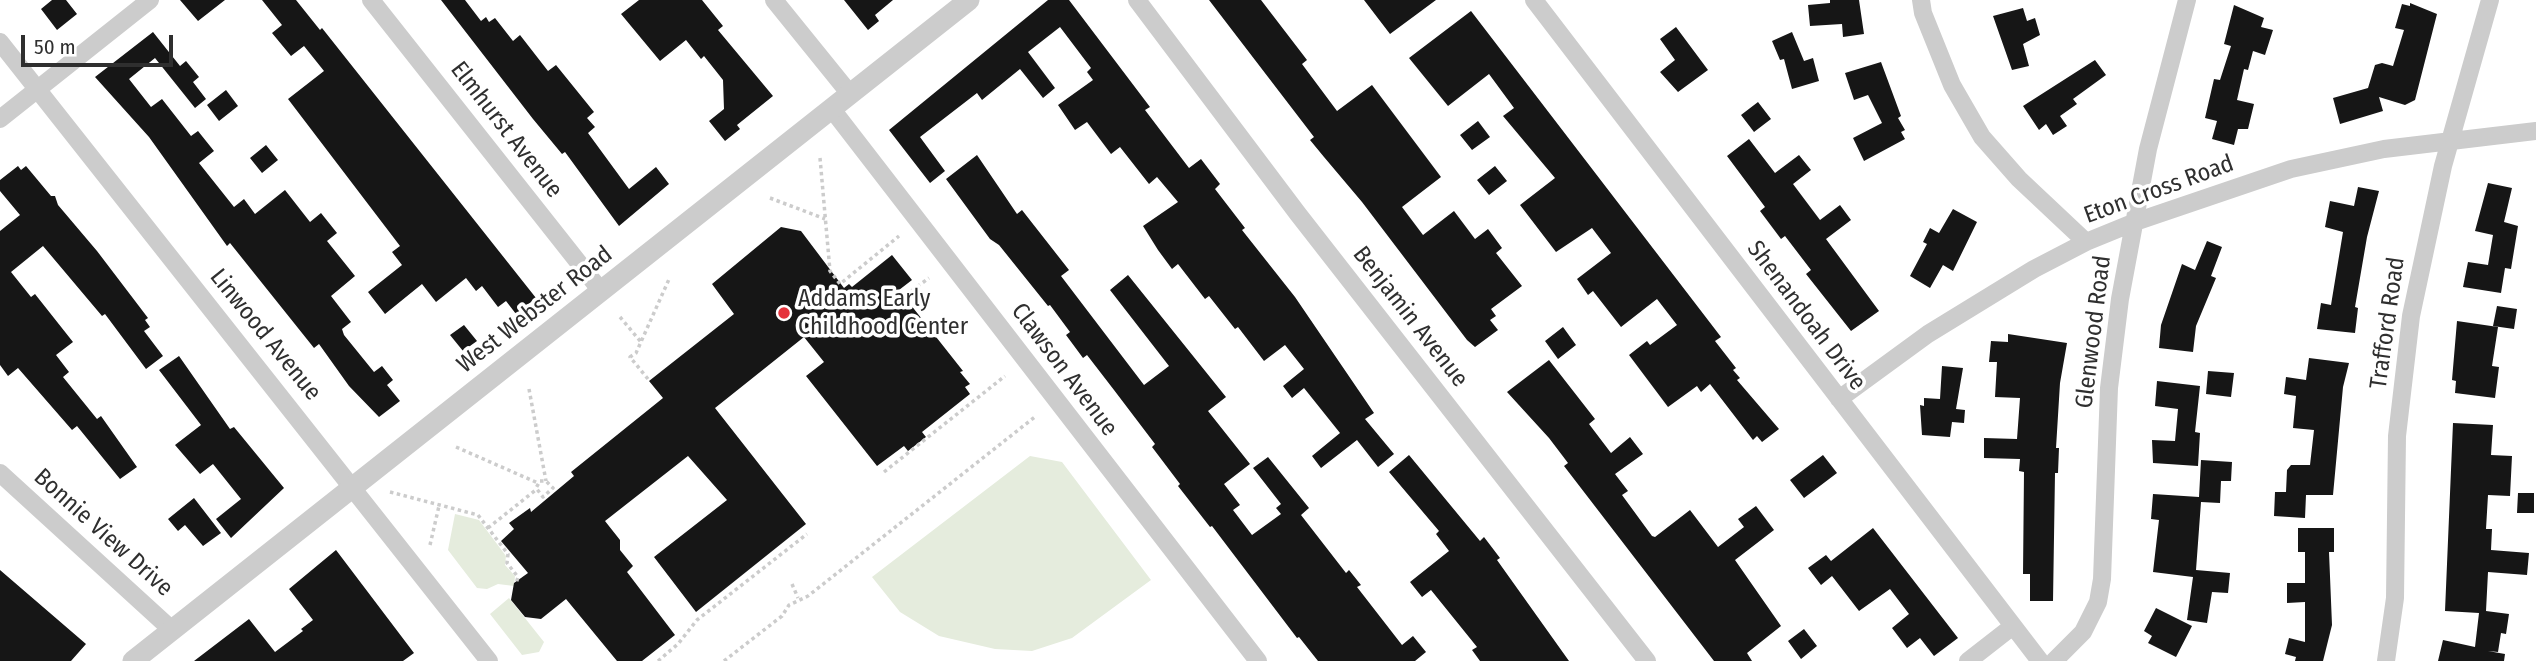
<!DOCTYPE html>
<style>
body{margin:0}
#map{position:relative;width:2536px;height:661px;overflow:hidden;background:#fff;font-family:"Fira Sans Condensed",sans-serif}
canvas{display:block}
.scale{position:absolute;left:21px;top:35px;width:152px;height:32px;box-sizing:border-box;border:4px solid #2f2f2f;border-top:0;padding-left:9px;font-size:21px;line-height:24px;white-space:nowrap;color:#2f2f2f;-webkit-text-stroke:5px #fff;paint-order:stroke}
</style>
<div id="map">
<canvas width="2536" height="661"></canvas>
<div class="scale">50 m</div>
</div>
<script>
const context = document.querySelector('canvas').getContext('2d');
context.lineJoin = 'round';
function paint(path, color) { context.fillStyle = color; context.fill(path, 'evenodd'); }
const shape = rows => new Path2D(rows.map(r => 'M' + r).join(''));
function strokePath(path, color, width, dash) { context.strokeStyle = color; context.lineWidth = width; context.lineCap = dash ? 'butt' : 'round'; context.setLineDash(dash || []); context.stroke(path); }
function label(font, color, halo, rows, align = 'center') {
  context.font = font + ' "Fira Sans Condensed",sans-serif'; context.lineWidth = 7; context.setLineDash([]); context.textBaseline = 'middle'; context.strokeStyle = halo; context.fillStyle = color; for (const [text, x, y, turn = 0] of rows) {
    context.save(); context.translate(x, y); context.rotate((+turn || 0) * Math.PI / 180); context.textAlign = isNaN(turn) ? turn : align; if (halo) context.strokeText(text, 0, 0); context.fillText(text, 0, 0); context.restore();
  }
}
const green = shape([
 [1030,456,1062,462,1151,580,1072,638,1032,651,995,649,939,636,900,612,872,577],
 [455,514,479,520,506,556,505,565,515,576,514,586,498,584,487,589,477,588,448,550],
 [509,598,544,642,539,652,522,655,490,614]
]);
const building = shape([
 [52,0,66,0,77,14,57,30,41,9],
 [180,0,225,0,198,21],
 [262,0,296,0,320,30,322,28,536,298,516,314,506,301,498,307,482,286,476,291,466,278,436,302,422,284,385,314,368,292,402,265,392,252,400,246,288,99,324,71,304,46,291,56,272,33,282,25],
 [441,0,465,0,481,21,486,17,489,22,495,18,513,41,520,35,548,71,556,65,594,112,587,118,595,127,588,133,629,189,656,167,669,184,619,226,565,152,562,154,533,119],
 [639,0,702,0,723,26,718,30,773,96,737,125,740,129,725,141,709,121,724,109,723,80,704,56,701,59,686,40,660,61,621,14],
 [844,0,893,0,875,15,879,21,868,30],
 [1048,0,1069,0,1150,107,1145,110,1189,168,1201,159,1220,184,1215,189,1245,228,1242,230,1295,297,1374,413,1365,419,1394,454,1378,467,1357,440,1321,468,1312,456,1340,433,1304,388,1292,398,1283,386,1304,369,1285,345,1264,361,1238,327,1235,329,1209,296,1205,299,1178,264,1172,269,1158,250,1143,226,1178,202,1157,177,1149,184,1120,147,1111,154,1087,122,1075,130,1058,105,1093,80,1087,72,1091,68,1060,27,1028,52,1055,88,1043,98,1020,69,982,100,977,93,920,137,945,171,930,183,889,130],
 [1209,0,1261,0,1307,60,1302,64,1337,111,1372,85,1441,177,1402,207,1423,235,1454,211,1475,239,1488,229,1502,248,1496,253,1522,286,1491,309,1496,316,1490,320,1498,330,1475,347,1467,340,1362,202,1324,157,1310,140,1314,137],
 [1364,0,1436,0,1390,34],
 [1830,0,1859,0,1864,34,1843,37,1842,24,1810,26,1808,5,1830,3],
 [2410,3,2437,14,2415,100,2405,105,2379,97,2383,111,2340,124,2333,98,2368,88,2375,65,2382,63,2393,66,2404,30,2395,28,2402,4,2410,6],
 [2234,5,2264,18,2261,27,2273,30,2265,55,2253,51,2248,70,2244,69,2237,100,2254,104,2248,129,2238,129,2234,145,2212,139,2217,121,2205,118,2214,79,2220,80,2231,46,2224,44],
 [2023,8,2027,21,2035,18,2040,35,2023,44,2029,66,2012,70,1993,16],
 [1471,11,1721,337,1715,341,1736,368,1733,370,1740,378,1737,380,1779,429,1762,442,1757,436,1753,440,1710,384,1701,392,1697,386,1668,407,1629,355,1647,341,1650,345,1677,325,1657,299,1621,327,1593,291,1588,295,1577,279,1611,253,1592,228,1556,252,1520,205,1555,178,1503,116,1514,108,1489,74,1448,106,1409,58],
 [1676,27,1708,70,1678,92,1660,72,1675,60,1660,39],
 [153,32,180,66,186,61,199,77,193,82,206,99,195,108,155,58,129,79,151,107,162,99,191,136,198,131,214,151,199,163,234,207,244,199,255,214,285,190,310,222,321,213,337,233,327,241,355,276,331,296,351,322,342,329,344,335,374,372,382,366,393,380,387,385,400,401,379,417,349,386,319,344,314,348,230,243,227,246,149,137,95,77],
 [1792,32,1804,61,1813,58,1819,81,1792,89,1784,59,1780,60,1772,41],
 [2095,60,2106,75,2073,99,2077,104,2060,116,2067,126,2053,135,2046,124,2039,130,2023,106],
 [1881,62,1901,116,1898,118,1905,130,1901,132,1905,139,1864,161,1853,138,1882,123,1868,95,1854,100,1845,73],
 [226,90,238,106,219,121,207,105],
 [1758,102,1771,119,1754,132,1741,115],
 [1478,121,1490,137,1472,150,1460,135],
 [1749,139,1775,173,1799,155,1811,170,1793,184,1820,220,1840,205,1851,220,1826,239,1879,311,1851,331,1806,274,1811,270,1785,236,1781,239,1760,211,1765,207,1727,156],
 [266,145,278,160,262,173,250,158],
 [977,155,1017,214,1022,210,1069,270,1061,276,1144,385,1169,366,1110,290,1128,275,1226,397,1208,411,1250,464,1224,484,1240,505,1233,510,1252,535,1281,514,1276,508,1281,504,1253,468,1268,457,1309,508,1301,515,1346,573,1349,570,1361,585,1357,587,1402,645,1413,636,1426,652,1415,661,1318,661,1299,637,1297,638,1212,526,1210,527,1178,486,1180,484,1152,447,1155,444,1114,390,1087,355,1083,358,1066,335,1070,332,1050,305,1048,306,999,245,990,239,946,179],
 [18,166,21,170,26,166,51,196,55,196,58,205,97,251,148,318,145,320,150,327,144,331,163,356,146,369,105,314,102,316,43,246,11,272,31,297,35,294,73,342,56,355,69,372,63,377,97,419,101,416,137,467,120,479,77,426,72,430,18,368,8,376,0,365,0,231,20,215,0,191,0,180],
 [1495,166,1507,181,1489,195,1477,180],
 [2488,183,2512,188,2504,222,2518,226,2511,269,2505,268,2501,293,2463,287,2468,262,2488,265,2493,235,2475,231],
 [2358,187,2379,191,2367,237,2355,307,2358,308,2355,333,2317,329,2321,303,2331,305,2343,232,2325,227,2330,201,2354,206],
 [1953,209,1977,222,1953,271,1943,265,1930,288,1910,276,1927,244,1923,242,1930,228,1939,233],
 [781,227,801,231,844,288,849,284,852,287,892,255,912,280,899,290,963,371,960,372,970,384,965,387,970,394,922,432,926,437,908,451,904,446,877,466,806,376,824,362,804,337,715,408,806,524,696,612,654,557,727,500,688,456,605,521,620,540,620,550,633,566,627,572,675,635,642,661,617,661,566,599,541,619,525,617,511,600,514,583,528,573,501,541,514,529,509,523,530,508,531,512,574,476,571,472,663,398,649,381,734,314,712,284],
 [2207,241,2222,247,2211,276,2216,278,2196,326,2193,352,2159,348,2161,325,2182,264,2195,270],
 [2497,306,2517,309,2514,329,2493,326],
 [2457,321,2498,327,2492,366,2499,367,2495,398,2455,393,2456,381,2452,380],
 [464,325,477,341,463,351,450,335],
 [1563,327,1576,345,1558,359,1545,341],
 [2008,334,2067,343,2060,383,2056,448,2059,448,2058,473,2055,473,2053,601,2030,601,2030,574,2023,574,2024,472,2019,471,2020,459,1984,458,1984,438,2017,439,2020,398,1995,397,1997,362,1989,362,1991,341,2008,342],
 [179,356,230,429,234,427,284,488,231,538,216,519,241,499,213,464,200,474,175,445,201,425,159,370],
 [2309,358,2349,363,2343,387,2333,495,2306,495,2305,518,2274,516,2275,492,2286,492,2287,470,2291,465,2310,465,2314,430,2293,428,2296,396,2284,394,2286,377,2306,380],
 [1549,360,1595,419,1589,424,1611,453,1630,437,1643,454,1615,474,1628,491,1622,495,1652,536,1655,537,1690,510,1718,547,1744,527,1738,519,1756,506,1774,530,1735,560,1781,626,1747,653,1752,661,1714,661,1564,466,1568,463,1549,438,1507,392],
 [1942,366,1963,368,1956,409,1965,410,1964,423,1952,422,1950,437,1922,435,1920,405,1924,406,1924,398,1940,399],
 [2208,371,2234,373,2231,397,2206,394],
 [2157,381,2200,386,2195,432,2200,433,2198,466,2153,463,2152,440,2175,441,2178,409,2155,406],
 [2453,423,2493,425,2491,455,2512,456,2510,496,2488,495,2486,529,2492,529,2491,550,2529,553,2527,575,2488,572,2486,611,2509,614,2506,634,2501,633,2498,652,2488,651,2505,654,2504,661,2438,661,2443,640,2475,647,2479,613,2445,611],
 [1409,455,1480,541,1484,537,1500,558,1497,560,1569,661,1480,661,1472,650,1477,647,1431,590,1422,597,1410,582,1449,551,1436,534,1439,531,1389,472],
 [1823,455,1837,473,1804,498,1790,480],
 [2201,460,2232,462,2231,481,2221,481,2220,503,2201,502,2196,570,2230,573,2228,593,2212,592,2207,623,2187,620,2193,577,2153,572,2159,520,2151,519,2153,494,2199,497],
 [2518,493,2534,493,2534,513,2517,513],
 [194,498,221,533,203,546,185,525,178,531,168,519],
 [1873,528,1958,638,1934,656,1920,638,1907,648,1892,628,1909,614,1890,589,1859,611,1832,576,1821,585,1808,568,1826,555,1831,561],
 [2298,528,2334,528,2334,552,2329,552,2332,625,2323,661,2295,661,2296,657,2285,654,2289,638,2305,642,2305,602,2287,603,2287,583,2305,583,2305,552,2298,552],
 [336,550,414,653,403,661,194,661,249,619,275,652,303,631,301,629,313,620,289,589],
 [0,570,86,644,71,661,0,661],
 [2156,608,2192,626,2176,657,2148,643,2152,636,2144,631],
 [1804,629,1817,646,1801,659,1788,641]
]);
const path = shape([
 [820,158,830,271,840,284,899,236],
 [770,198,825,219],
 [906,295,929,278],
 [620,317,641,342],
 [648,379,630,357,636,353,670,277],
 [529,389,546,481],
 [456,447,538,483],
 [884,472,1005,376],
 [540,481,546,481,553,488,543,497,536,488,540,481],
 [390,492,478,515,508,554,507,563,518,577,516,584],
 [488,528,537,489],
 [430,545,439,506],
 [792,584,798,598],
 [658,661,678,644,697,620,807,534],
 [724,661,782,616,789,605,808,596,1036,416]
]);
const minor = shape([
 [371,0,601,291],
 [774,0,850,94],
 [1137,0,1298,214,1647,661],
 [1534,0,2040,661],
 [1921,0,1923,13,1952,85,1982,137,2019,179,2086,242],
 [0,42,489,661],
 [831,108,1258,661],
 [0,119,150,0],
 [1839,399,1928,334,2034,269,2086,242,2135,222,2291,169,2384,149,2536,131],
 [0,473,172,630],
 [1968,661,2013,626],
 [2054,661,2083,632,2098,602,2102,579,2109,388,2120,299,2148,149,2187,0],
 [2386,661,2395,598,2397,436,2411,316,2443,166,2490,0]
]);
const tertiary = shape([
 [133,661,969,0]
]);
const markers = [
 [784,313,7,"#e5333c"]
];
const streetNames = [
 ["Elmhurst Avenue",506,130,52],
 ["Eton Cross Road",2159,190,-20],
 ["West Webster Road",535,310,-38],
 ["Shenandoah Drive",1806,316,53],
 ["Benjamin Avenue",1410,317,52],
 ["Trafford Road",2388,323,-82],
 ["Glenwood Road",2094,332,-83],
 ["Linwood Avenue",265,335,51],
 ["Clawson Avenue",1064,370,53],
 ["Bonnie View Drive",103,533,42]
];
const poiNames = [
 ["Addams Early",798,299],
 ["Childhood Center",798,327]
];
paint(green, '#e5ecdd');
paint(building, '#161616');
strokePath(path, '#ccc', 3.5, [3.5, 3.5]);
strokePath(minor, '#ccc', 18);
strokePath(tertiary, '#ccc', 21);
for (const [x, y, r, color] of markers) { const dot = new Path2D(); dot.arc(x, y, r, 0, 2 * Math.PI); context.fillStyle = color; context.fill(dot); strokePath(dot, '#fff', 2.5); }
label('24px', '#2f2f2f', '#fff', streetNames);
label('24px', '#2f2f2f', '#fff', poiNames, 'left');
</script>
